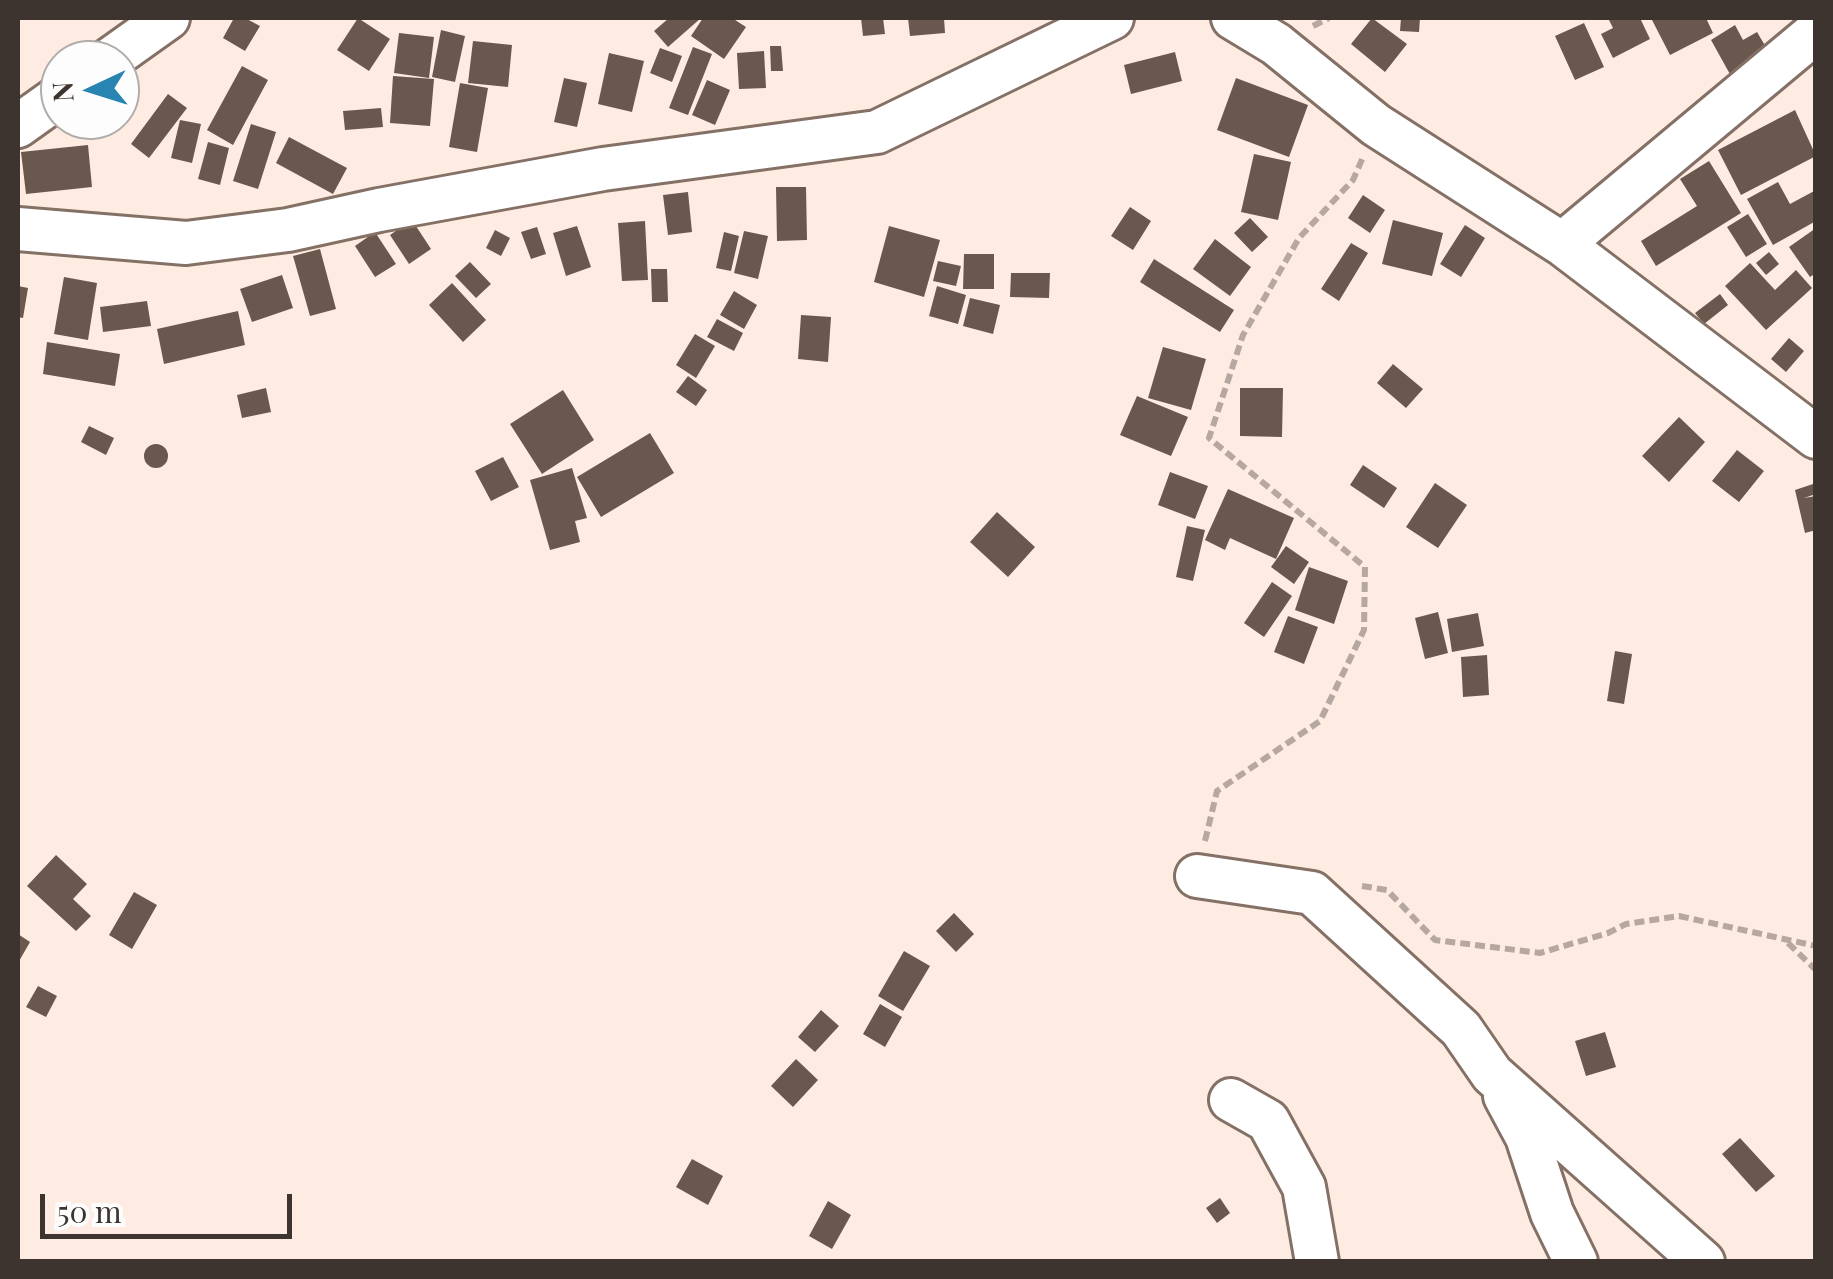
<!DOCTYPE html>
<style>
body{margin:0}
#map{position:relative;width:1833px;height:1279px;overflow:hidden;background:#feece2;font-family:"Playfair Display",serif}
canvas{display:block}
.frame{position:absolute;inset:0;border:20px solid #3d3430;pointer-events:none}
.north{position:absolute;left:40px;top:40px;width:100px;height:100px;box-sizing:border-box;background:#fdfdfd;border:2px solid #b0adab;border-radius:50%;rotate:266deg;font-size:28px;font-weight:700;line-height:40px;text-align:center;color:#3d3430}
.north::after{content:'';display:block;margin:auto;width:35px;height:45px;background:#2884b1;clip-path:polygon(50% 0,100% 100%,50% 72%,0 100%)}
.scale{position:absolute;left:40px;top:1194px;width:252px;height:45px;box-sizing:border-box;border:5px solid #3d3430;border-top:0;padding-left:12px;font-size:30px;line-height:35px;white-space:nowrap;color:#3d3430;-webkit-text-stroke:8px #fdfdfd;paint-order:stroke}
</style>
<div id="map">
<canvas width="1833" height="1279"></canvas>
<div class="frame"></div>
<div class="north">N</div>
<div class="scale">50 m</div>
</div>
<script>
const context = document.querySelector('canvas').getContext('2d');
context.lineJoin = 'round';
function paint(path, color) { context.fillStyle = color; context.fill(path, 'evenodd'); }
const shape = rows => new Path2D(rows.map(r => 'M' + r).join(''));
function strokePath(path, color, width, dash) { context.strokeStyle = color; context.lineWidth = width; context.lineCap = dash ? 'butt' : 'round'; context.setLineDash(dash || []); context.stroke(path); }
const building = shape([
 [234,18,245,18,260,26,245,51,223,38],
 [358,18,390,39,369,71,337,50],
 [669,18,701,18,668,47,654,31],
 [703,18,732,18,746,27,724,59,691,36],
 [861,18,883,18,885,34,863,36],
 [908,18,944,18,945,33,910,36],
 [1372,18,1407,44,1385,72,1351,44],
 [1401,18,1420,18,1419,32,1400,31],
 [1608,18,1640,18,1650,39,1613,58,1601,34,1613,28],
 [1651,18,1706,18,1713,33,1670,55],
 [1584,23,1604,67,1575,80,1555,36],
 [1735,25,1743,40,1757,32,1770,54,1731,76,1711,40],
 [441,30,465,36,455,82,432,77],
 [399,33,434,37,429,78,394,73],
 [473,41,512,45,508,87,468,83],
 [770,46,781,46,783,71,771,71],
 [693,47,712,54,688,115,669,108],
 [660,48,682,56,672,82,650,73],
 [764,51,766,88,739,89,737,53],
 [1175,52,1182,81,1131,94,1124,65],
 [609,53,644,61,632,112,598,104],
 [242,66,268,80,233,145,207,130],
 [393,76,434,79,430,126,390,123],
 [564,78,587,83,577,127,554,122],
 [1236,78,1308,105,1289,157,1217,130],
 [707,80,730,90,715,125,692,115],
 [460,83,488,88,477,152,449,147],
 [168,94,187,108,149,158,131,144],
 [381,108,383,127,345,130,343,111],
 [1795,110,1816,156,1741,195,1718,150],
 [180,120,201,124,192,163,171,158],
 [251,124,276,132,258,189,233,181],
 [289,137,347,168,333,194,276,163],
 [208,142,229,148,220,185,198,179],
 [88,145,92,187,26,194,21,152],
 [1254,154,1291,162,1278,220,1241,212],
 [1709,161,1741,213,1656,266,1641,241,1697,206,1680,179],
 [1778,182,1790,204,1816,190,1816,221,1773,245,1747,199],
 [776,187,806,187,807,240,777,241],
 [688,192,692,232,668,235,663,195],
 [1363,195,1385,210,1370,233,1348,218],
 [1130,207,1151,221,1133,250,1111,236],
 [1748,214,1767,244,1746,257,1727,227],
 [1250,218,1268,237,1252,252,1234,233],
 [412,220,431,249,409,264,390,235],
 [1393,220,1443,233,1432,276,1382,264],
 [645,221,648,280,622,281,618,223],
 [1465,225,1485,238,1461,277,1440,264],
 [577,226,591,267,566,276,553,233],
 [889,226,940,240,924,297,874,282],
 [537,227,546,254,531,259,521,232],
 [1816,228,1816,273,1810,277,1789,247],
 [495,230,510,238,501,256,486,248],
 [744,231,768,236,758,279,734,273],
 [375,232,396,264,375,277,355,246],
 [724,232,739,236,731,271,716,268],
 [1215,239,1251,267,1230,296,1193,269],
 [1351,243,1368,253,1339,301,1321,289],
 [320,249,336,309,310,316,293,256],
 [1769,252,1779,264,1766,275,1756,263],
 [964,254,994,254,994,289,963,289],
 [1154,259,1234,310,1220,332,1140,282],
 [938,261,961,266,956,286,933,281],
 [470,262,491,284,476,298,455,276],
 [1750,263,1775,290,1796,270,1812,288,1766,330,1725,286],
 [651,269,667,269,668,302,652,302],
 [1011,273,1050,273,1049,298,1010,297],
 [282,275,293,308,252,322,240,289],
 [64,277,97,283,88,340,54,334],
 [452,283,486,320,463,342,429,305],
 [18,286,28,288,23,318,18,317],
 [937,286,966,295,958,324,929,316],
 [734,291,757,305,744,329,720,315],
 [1720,294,1728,305,1704,324,1695,313],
 [970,298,1000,305,993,334,963,326],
 [147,301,151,326,103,332,100,307],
 [238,311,245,345,164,364,157,329],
 [801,315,831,317,828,362,798,359],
 [717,319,743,333,734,351,707,337],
 [695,334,715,346,696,378,676,365],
 [1789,338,1804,351,1786,372,1771,359],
 [47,342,120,354,115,386,43,374],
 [1163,347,1206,359,1191,410,1148,398],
 [1393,364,1423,389,1406,408,1377,383],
 [688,376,707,390,696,406,676,392],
 [266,388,271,412,242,418,237,395],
 [1240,388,1283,388,1282,437,1240,436],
 [563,390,594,440,542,474,510,424],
 [1137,396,1188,417,1171,456,1120,435],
 [1679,417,1705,442,1669,482,1642,456],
 [89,426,114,438,106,455,81,442],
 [650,433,674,473,601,517,577,477],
 '144 456a12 12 0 1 1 24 0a12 12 0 1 1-24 0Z',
 [1737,450,1764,471,1739,502,1712,481],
 [503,457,519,487,491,501,475,471],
 [1363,465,1397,488,1384,508,1350,485],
 [572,468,587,518,575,521,580,542,550,550,530,480],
 [1170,472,1208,486,1195,519,1158,505],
 [1435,483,1467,505,1438,548,1406,527],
 [1816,483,1816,494,1804,498,1816,496,1816,530,1805,533,1795,490],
 [1228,489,1294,518,1276,559,1230,538,1225,550,1205,540],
 [997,512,1035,547,1008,577,970,542],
 [1187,526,1205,530,1193,581,1176,577],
 [1286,546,1309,562,1294,584,1271,567],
 [1309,567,1348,581,1334,624,1295,610],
 [1272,582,1292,596,1264,637,1244,623],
 [1438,612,1448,653,1425,659,1415,618],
 [1478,613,1484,646,1452,652,1447,619],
 [1288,616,1318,627,1304,664,1274,652],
 [1615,651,1632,654,1624,704,1607,701],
 [1487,655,1489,695,1463,697,1461,657],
 [56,855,87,884,73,899,91,916,76,931,27,886],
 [134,892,157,905,132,949,109,935],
 [954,913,974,934,956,952,936,931],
 [18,934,30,942,18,963],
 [904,951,930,966,903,1011,878,996],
 [38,986,57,996,46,1017,26,1007],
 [880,1004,902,1017,885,1047,863,1034],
 [821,1010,839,1026,815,1052,798,1037],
 [1605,1032,1616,1067,1586,1076,1575,1041],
 [796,1059,818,1080,793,1107,771,1086],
 [1740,1138,1775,1176,1756,1192,1722,1154],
 [692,1159,723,1176,708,1205,676,1187],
 [1220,1198,1230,1213,1217,1223,1206,1208],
 [828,1201,851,1215,832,1249,809,1236]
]);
const path = shape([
 [1313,26,1329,18],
 [1205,841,1217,791,1320,721,1364,630,1365,567,1209,438,1243,335,1299,238,1353,180,1363,157],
 [1362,886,1387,890,1435,940,1540,953,1608,933,1626,924,1679,916,1816,946],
 [1788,943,1816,970]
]);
const minor = shape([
 [1233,18,1276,44,1376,125,1562,244,1816,437],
 [109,60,168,18],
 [18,126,60,96],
 [18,229,186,243,288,230,379,210,603,169,877,132,1112,18],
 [1562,244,1816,32],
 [1197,876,1312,893,1461,1029,1492,1074,1703,1262],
 [1505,1096,1527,1137,1552,1213,1576,1262],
 [1231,1100,1268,1121,1304,1187,1317,1262]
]);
paint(building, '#6a574d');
strokePath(minor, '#847065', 48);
strokePath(path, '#b6a8a0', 6, [10, 5]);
strokePath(minor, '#fff', 42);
</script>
